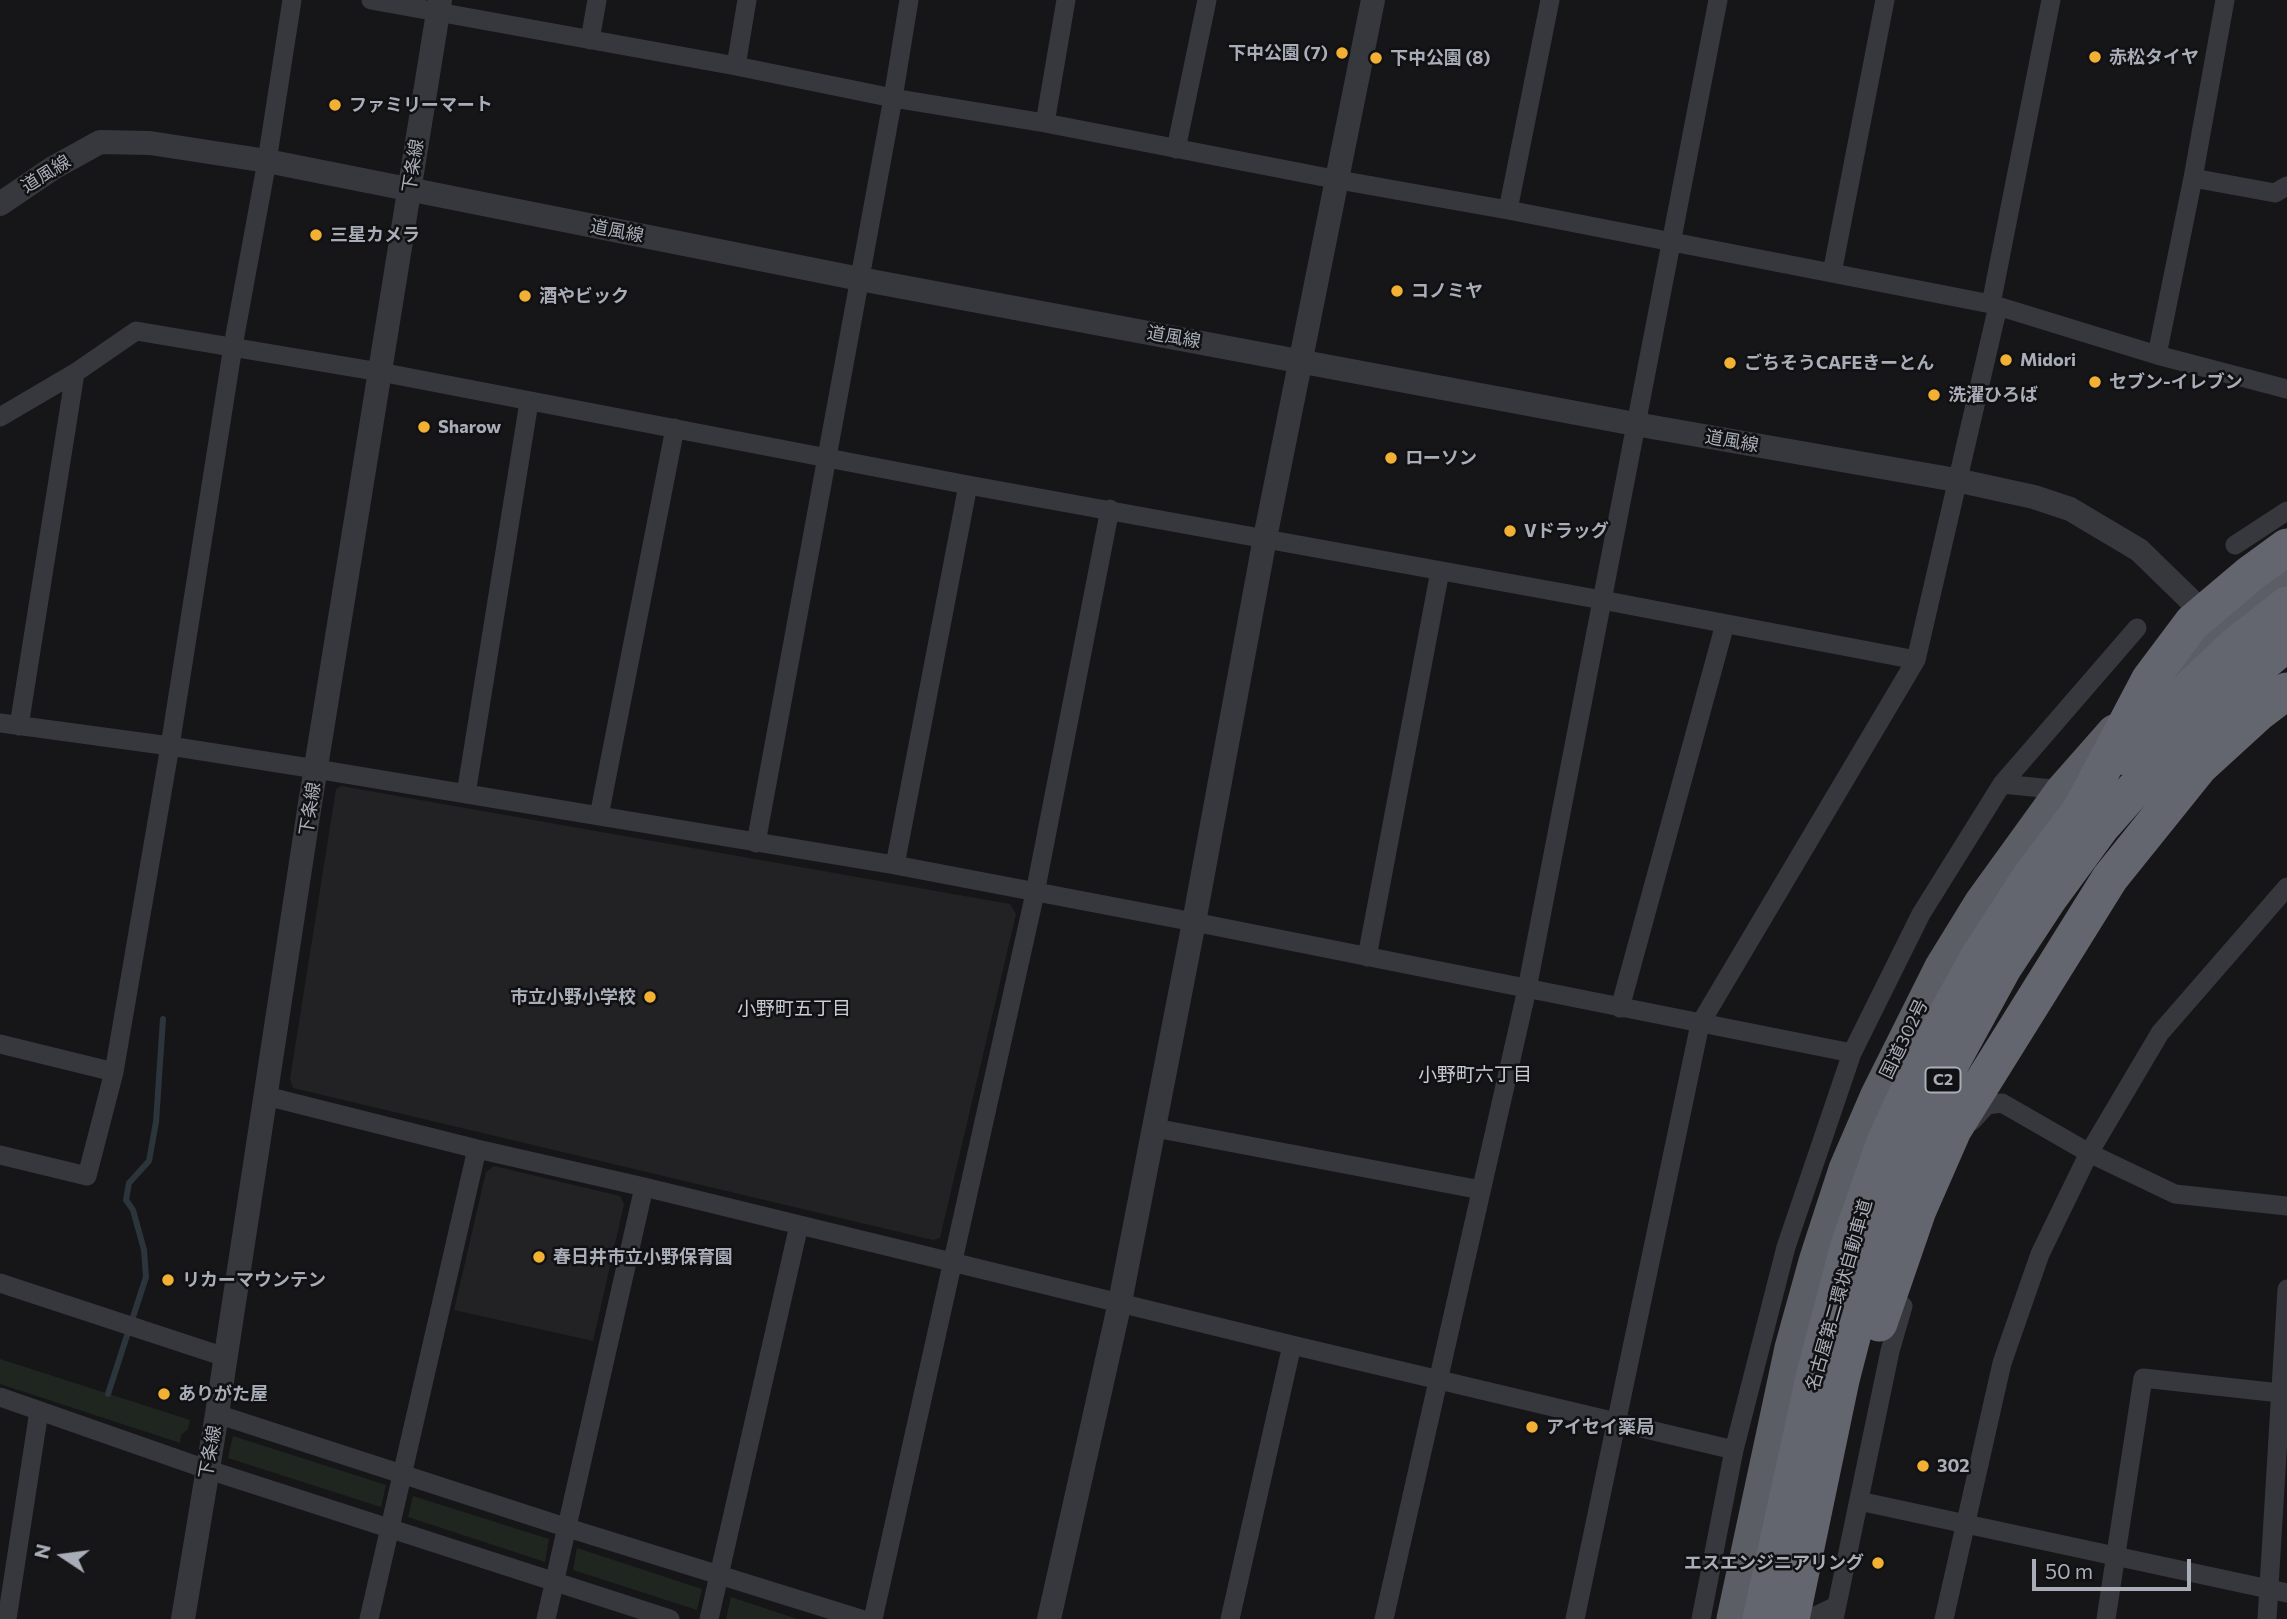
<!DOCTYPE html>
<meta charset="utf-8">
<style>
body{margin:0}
#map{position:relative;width:2287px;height:1619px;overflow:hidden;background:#161618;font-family:Commissioner,sans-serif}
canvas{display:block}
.north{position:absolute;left:28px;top:1521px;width:70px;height:70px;-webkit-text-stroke:5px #111113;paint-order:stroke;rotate:283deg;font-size:19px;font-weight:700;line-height:28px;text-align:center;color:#a8adb8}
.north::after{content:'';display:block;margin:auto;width:24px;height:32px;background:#a8adb8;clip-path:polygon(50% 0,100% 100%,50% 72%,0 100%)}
.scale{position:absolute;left:2032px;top:1559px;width:159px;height:32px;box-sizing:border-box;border:4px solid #a8adb8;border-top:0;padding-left:9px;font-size:21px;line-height:24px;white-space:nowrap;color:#a8adb8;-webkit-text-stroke:5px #111113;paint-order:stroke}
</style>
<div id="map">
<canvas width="2287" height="1619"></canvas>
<div class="north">N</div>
<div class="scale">50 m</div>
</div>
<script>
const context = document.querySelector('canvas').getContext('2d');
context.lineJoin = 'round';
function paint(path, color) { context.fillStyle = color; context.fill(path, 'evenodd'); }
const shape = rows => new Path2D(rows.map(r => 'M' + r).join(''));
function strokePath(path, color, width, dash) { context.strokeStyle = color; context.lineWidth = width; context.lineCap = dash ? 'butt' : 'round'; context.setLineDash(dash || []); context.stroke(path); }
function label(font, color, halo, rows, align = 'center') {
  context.font = font + ' Commissioner,"Noto Sans JP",sans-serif'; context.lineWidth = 5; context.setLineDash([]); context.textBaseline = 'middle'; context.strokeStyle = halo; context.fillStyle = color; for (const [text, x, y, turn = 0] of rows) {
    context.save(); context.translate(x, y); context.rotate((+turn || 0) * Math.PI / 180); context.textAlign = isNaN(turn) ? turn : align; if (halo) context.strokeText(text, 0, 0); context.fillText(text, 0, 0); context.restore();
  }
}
const built = shape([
 [341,786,1010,904,1016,914,940,1238,933,1240,293,1088,290,1079,336,789],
 [494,1166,620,1196,624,1204,593,1341,454,1310,486,1172]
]);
const green = shape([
 [0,1359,190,1420,188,1429,181,1435,180,1443,0,1384],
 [233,1436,386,1485,381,1507,228,1458],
 [413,1496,549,1539,545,1562,408,1517],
 [577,1548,702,1589,697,1610,573,1570],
 [731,1597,797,1619,726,1619]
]);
const stream = shape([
 [108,1394,146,1277,144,1250,133,1210,126,1200,129,1183,149,1161,156,1122,163,1019]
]);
const minor = shape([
 [371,0,736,66,893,98,1045,123,1339,180,1508,210,1991,304,2157,355,2287,389],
 [590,40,597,0],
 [736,66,747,0],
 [1045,123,1066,0],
 [1176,149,1207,0],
 [2193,178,2275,193,2287,186],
 [1508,210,1550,0],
 [1832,273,1885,0],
 [1991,304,2051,0],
 [2157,355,2193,178,2225,0],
 [0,417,75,373,136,331,380,372,968,485,1602,600,1916,660],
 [2235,545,2287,511],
 [0,723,170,746,316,769,895,865,1194,922,1852,1053],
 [19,726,75,373],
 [2002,784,2062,790],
 [466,794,529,402],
 [599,816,675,428],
 [756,843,893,98,909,0],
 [895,865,968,485],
 [1367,957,1440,571],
 [1620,1008,1725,624],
 [0,1044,114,1072],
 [266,1096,477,1149,644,1187,1292,1345,1734,1450],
 [1972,1121,1987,1105,2002,1103,2089,1153,2175,1194,2287,1206],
 [1155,1128,1481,1190],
 [0,1155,87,1176,114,1072,170,746,233,346,267,161,292,0],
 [0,1283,225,1357],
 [0,1397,206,1469,670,1619],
 [217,1414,568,1528,861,1619],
 [1859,1501,2287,1593],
 [7,1619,39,1411],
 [369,1619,477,1149],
 [546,1619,644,1187],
 [709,1619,799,1225],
 [873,1619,1035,893,1110,509],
 [1230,1619,1292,1345],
 [1384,1619,1527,989,1718,0],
 [1575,1619,1700,1024,1916,660,1998,306],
 [1701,1619,1734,1450,1786,1247,1852,1053,1921,914,2002,784,2137,628],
 [1809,1619,1836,1606],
 [1834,1619,1890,1351,1903,1306],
 [1944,1619,2002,1363,2040,1254,2089,1153,2160,1033,2287,887],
 [2106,1619,2143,1378,2280,1393],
 [2267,1619,2287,1289]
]);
const tertiary = shape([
 [0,204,53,168,100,142,150,143,267,161,860,279,1635,424,1956,480,2034,497,2070,509,2139,550,2213,622],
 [183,1619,217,1414,309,810,440,0],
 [1049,1619,1120,1302,1194,922,1265,538,1373,0]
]);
const trunk = shape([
 [2159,685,2220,629,2287,575],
 [1733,1619,1791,1348,1816,1258,1845,1169,1876,1097,1941,967,1981,902,2062,790,2114,731]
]);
const motorway = shape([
 [1761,1619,1815,1374,1849,1245,1885,1142,1928,1049,1978,958,2029,879,2082,808]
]);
const motorwayBridge = shape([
 [2126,757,2163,714,2235,646,2287,605],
 [2082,808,2150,679,2192,623,2250,574,2287,547],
 [1879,1323,1918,1210,1953,1130,2110,878,2200,766,2258,713,2287,691],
 [1791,1619,1841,1380,1874,1252,1912,1150,1951,1063,2003,968,2049,898,2101,827,2182,735,2251,673,2287,643]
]);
const markers = [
 [1342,53,7,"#f2b134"],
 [2095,57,7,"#f2b134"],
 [1376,58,7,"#f2b134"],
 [335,105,7,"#f2b134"],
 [316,235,7,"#f2b134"],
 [1397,291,7,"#f2b134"],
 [525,296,7,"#f2b134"],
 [2006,360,7,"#f2b134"],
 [1730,363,7,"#f2b134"],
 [2095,382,7,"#f2b134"],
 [1934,395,7,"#f2b134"],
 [424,427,7,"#f2b134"],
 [1391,458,7,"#f2b134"],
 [1510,531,7,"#f2b134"],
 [650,997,7,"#f2b134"],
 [539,1257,7,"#f2b134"],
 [168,1280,7,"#f2b134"],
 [164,1394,7,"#f2b134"],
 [1532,1427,7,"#f2b134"],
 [1923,1466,7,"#f2b134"],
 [1878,1563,7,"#f2b134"]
];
const shields = [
 [1943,1080,35]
];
const shieldNames = [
 ["C2",1943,1080]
];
const poiNames = [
 ["下中公園 (7)",1328,53,"right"],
 ["赤松タイヤ",2109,57],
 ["下中公園 (8)",1390,58],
 ["ファミリーマート",349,105],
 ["三星カメラ",330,235],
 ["コノミヤ",1411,291],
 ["酒やビック",539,296],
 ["Midori",2020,360],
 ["ごちそうCAFEきーとん",1744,363],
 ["セブン-イレブン",2109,382],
 ["洗濯ひろば",1948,395],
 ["Sharow",438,427],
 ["ローソン",1405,458],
 ["Vドラッグ",1524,531],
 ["市立小野小学校",636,997,"right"],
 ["春日井市立小野保育園",553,1257],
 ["リカーマウンテン",182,1280],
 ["ありがた屋",178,1394],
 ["アイセイ薬局",1546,1427],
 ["302",1937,1466],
 ["エスエンジニアリング",1864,1563,"right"]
];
const streetNames = [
 ["下条線",413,166,-81],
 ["道風線",46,174,-32],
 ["道風線",617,231,11],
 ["道風線",1174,337,10],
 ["道風線",1732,441,10],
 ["下条線",310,809,-81],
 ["国道302号",1904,1039,-64],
 ["名古屋第二環状自動車道",1839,1295,-74],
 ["下条線",210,1452,-80]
];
const neighbourhoodNames = [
 ["小野町五丁目",794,1009],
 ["小野町六丁目",1475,1075]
];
paint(built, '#222225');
paint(green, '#1e261f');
strokePath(stream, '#2c353c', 6);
strokePath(minor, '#37383d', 19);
strokePath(tertiary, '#37383d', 24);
strokePath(trunk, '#5b5e65', 33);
strokePath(motorway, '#63666e', 37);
strokePath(motorwayBridge, '#63666e', 37);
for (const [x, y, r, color] of markers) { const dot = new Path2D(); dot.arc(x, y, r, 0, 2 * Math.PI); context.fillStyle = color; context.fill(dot); strokePath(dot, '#111113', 2.5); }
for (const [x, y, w] of shields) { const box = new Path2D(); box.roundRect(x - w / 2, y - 12.5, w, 25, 5); context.fillStyle = '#111113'; context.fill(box); strokePath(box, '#a8adb8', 2); }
label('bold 16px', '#a8adb8', null, shieldNames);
label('bold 18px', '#a8adb8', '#111113', poiNames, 'left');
label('18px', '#a8adb8', '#111113', streetNames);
label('19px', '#c9ccd4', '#111113', neighbourhoodNames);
</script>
